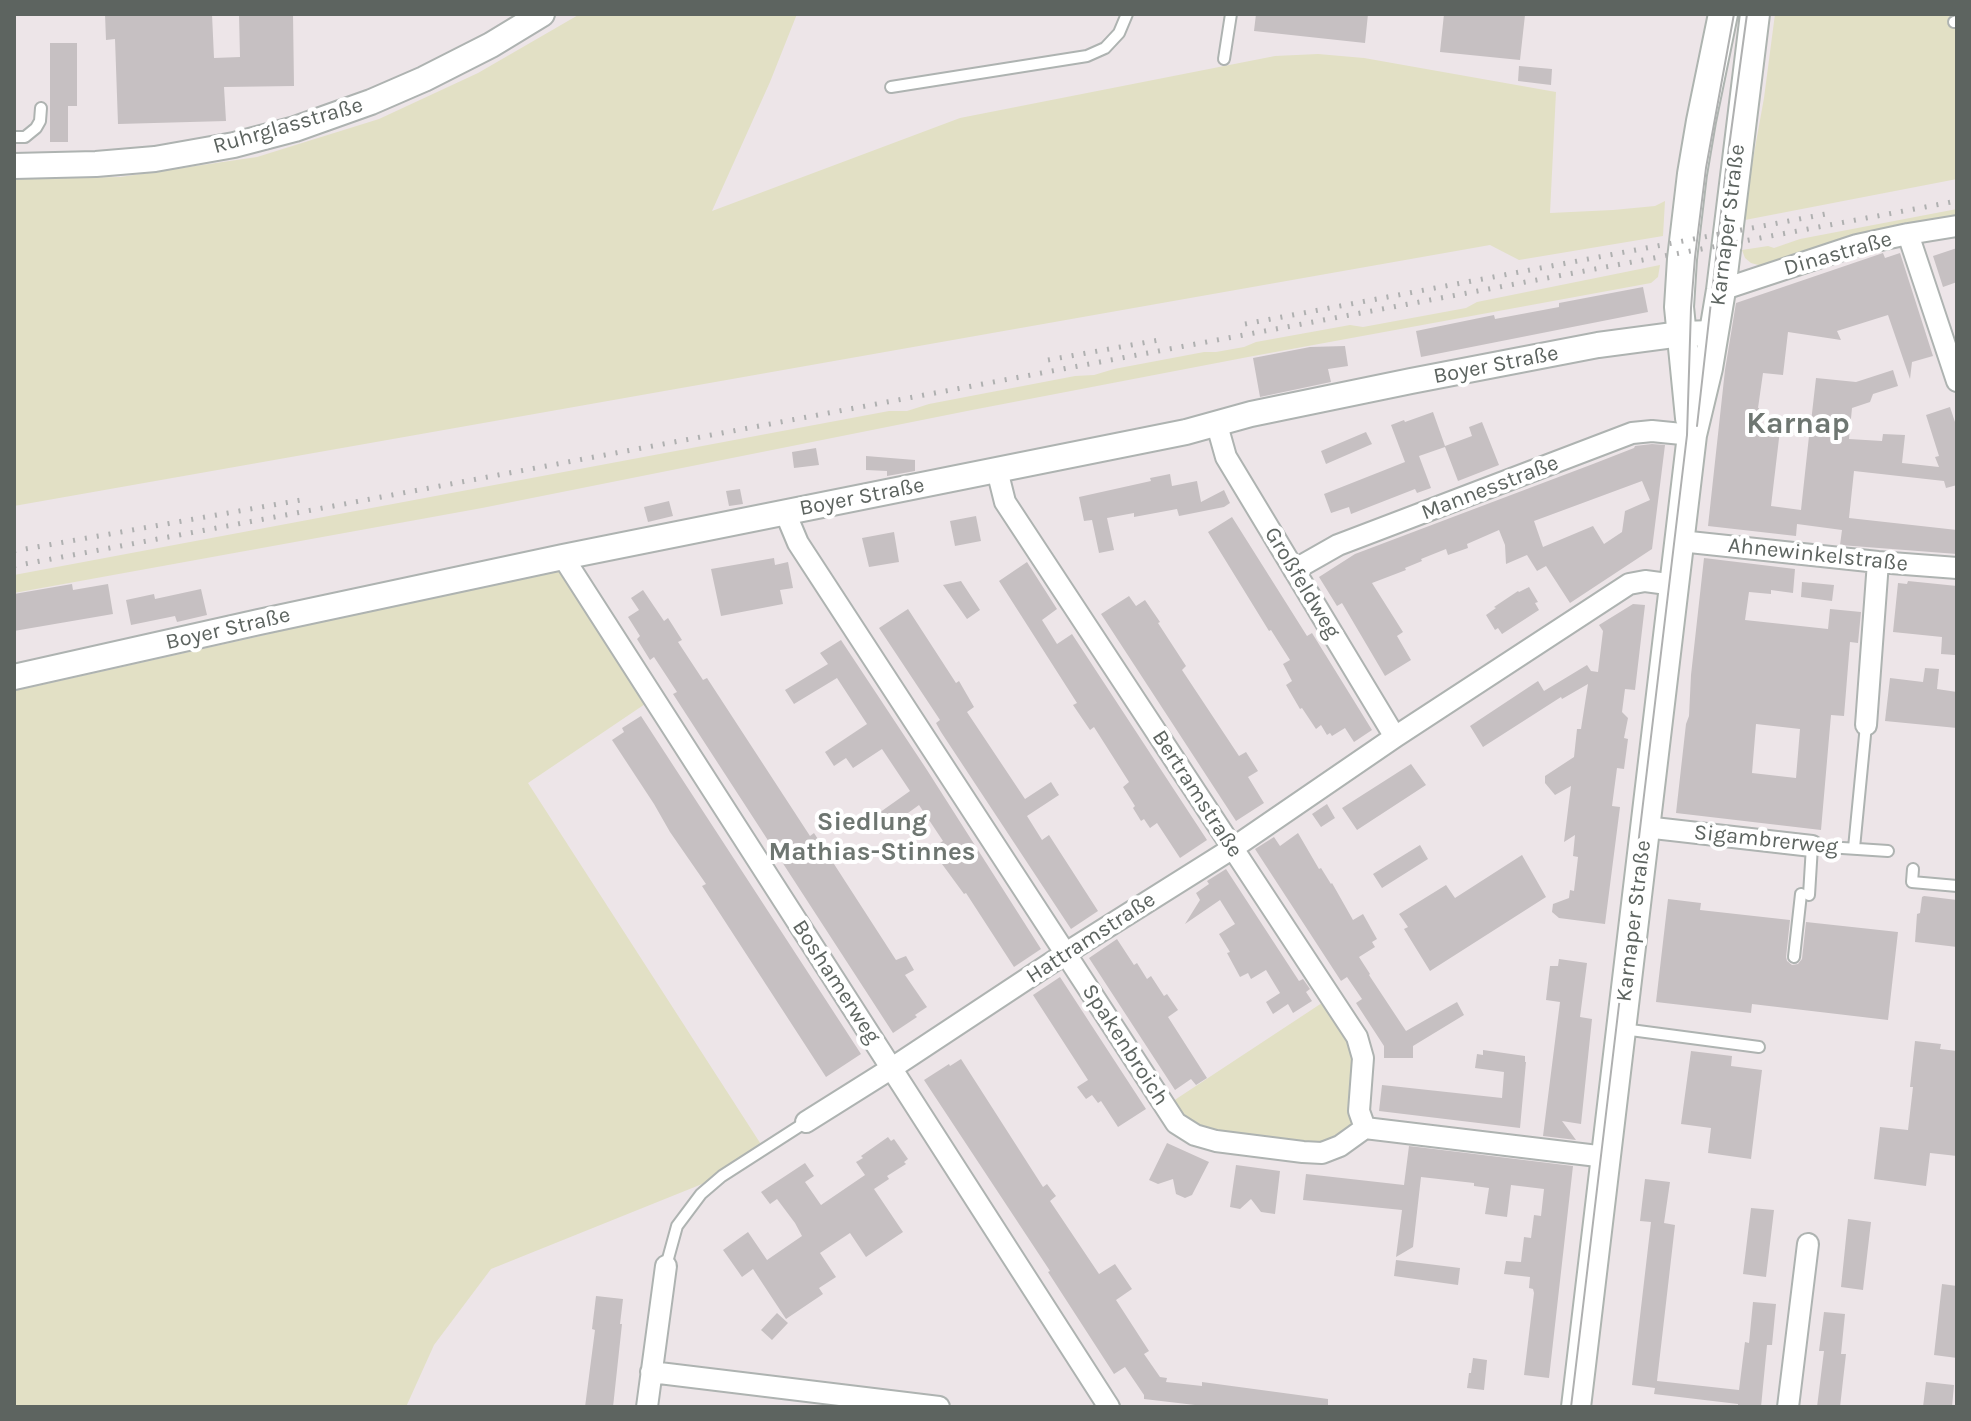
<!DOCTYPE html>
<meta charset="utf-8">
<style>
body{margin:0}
#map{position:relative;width:1971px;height:1421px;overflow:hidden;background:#ede5e8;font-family:Karla,sans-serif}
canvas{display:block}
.frame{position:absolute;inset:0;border:16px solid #5d6460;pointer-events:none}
</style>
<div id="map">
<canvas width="1971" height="1421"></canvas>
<div class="frame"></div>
</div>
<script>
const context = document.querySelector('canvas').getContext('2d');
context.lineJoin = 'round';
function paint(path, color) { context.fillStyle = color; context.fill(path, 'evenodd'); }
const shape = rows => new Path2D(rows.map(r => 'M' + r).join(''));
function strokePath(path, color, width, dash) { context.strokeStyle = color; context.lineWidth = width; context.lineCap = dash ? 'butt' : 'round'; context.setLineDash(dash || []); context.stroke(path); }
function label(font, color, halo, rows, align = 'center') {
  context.font = font + ' Karla,sans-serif'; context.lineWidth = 8; context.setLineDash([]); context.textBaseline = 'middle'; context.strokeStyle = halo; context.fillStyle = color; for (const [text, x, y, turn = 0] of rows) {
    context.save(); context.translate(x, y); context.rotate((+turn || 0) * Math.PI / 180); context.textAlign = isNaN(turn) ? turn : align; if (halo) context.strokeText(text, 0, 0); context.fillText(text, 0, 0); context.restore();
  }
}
const green = shape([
 [580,14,797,14,770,82,712,211,960,118,1275,56,1318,54,1364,58,1556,92,1550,213,1613,210,1655,206,1665,201,1663,236,1519,260,1490,245,14,506,14,179,120,177,257,157,379,119,478,73],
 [1775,14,1953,14,1957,32,1957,179,1745,220,1745,203,1764,98],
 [1957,209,1957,218,1762,266,1751,263,1745,258,1742,250,1768,246,1774,248,1800,239],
 [1660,265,1658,277,1651,283,1248,357,972,410,482,508,14,593,14,575,889,411,907,411,929,404,1075,376,1094,375,1114,369,1204,352,1216,352,1244,347,1256,342,1350,325,1363,327,1466,308,1477,302],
 [563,557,654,698,528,783,764,1149,722,1176,491,1269,434,1345,406,1407,14,1407,14,691,265,635],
 [1331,997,1357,1037,1365,1128,1340,1146,1216,1141,1164,1107]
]);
const building = shape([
 [105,14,212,14,214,58,240,57,239,14,293,14,294,86,224,87,226,121,118,124,115,39,106,40],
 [1256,14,1368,14,1365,43,1254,31],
 [1444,14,1525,15,1520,60,1440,52],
 [50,43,77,43,77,106,68,106,68,142,50,142],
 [1519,66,1552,69,1551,85,1518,81],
 [1957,248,1957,282,1943,287,1933,256],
 [1883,253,1885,258,1900,253,1933,356,1912,362,1910,379,1888,315,1837,331,1841,340,1788,332,1783,375,1763,373,1758,408,1759,408,1757,428,1780,430,1771,506,1801,510,1809,436,1793,434,1794,420,1811,422,1816,378,1856,382,1893,370,1898,386,1873,394,1870,402,1852,408,1849,439,1882,441,1883,434,1905,435,1902,463,1939,467,1935,457,1939,456,1926,415,1950,407,1957,428,1957,485,1946,488,1944,481,1854,471,1849,518,1957,530,1957,554,1840,545,1842,530,1797,524,1796,536,1708,526,1725,370,1736,303],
 [1643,287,1648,312,1421,357,1416,331,1494,315,1495,319,1559,307,1559,303],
 [1345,346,1348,366,1328,369,1331,382,1260,397,1253,358,1310,347],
 [1433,412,1445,446,1472,436,1469,427,1482,422,1499,465,1458,481,1445,447,1419,456,1431,488,1417,493,1415,489,1351,514,1349,507,1331,513,1324,494,1405,462,1391,425,1404,420,1405,422],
 [1366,432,1372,444,1326,464,1321,451],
 [1652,444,1665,445,1652,549,1570,603,1546,566,1537,571,1527,555,1506,564,1505,545,1499,530,1467,544,1468,548,1448,555,1446,549,1421,559,1422,561,1405,568,1406,570,1372,583,1403,632,1397,636,1411,660,1385,676,1342,603,1337,606,1319,577,1355,554,1593,464,1634,448,1635,446],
 [1642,481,1650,500,1625,511,1622,532,1604,544,1593,526,1543,547,1534,521],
 [816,448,819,465,794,468,792,452],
 [866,456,915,460,915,471,887,476,887,471,866,470],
 [1170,474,1172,486,1197,481,1201,502,1224,490,1230,503,1224,507,1179,516,1177,509,1134,517,1134,513,1107,518,1114,550,1099,553,1092,520,1084,521,1079,497,1151,481,1150,478],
 [740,489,743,504,729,506,726,491],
 [669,501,673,516,648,522,644,507],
 [976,516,981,541,955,546,950,521],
 [1232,517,1307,636,1312,633,1372,730,1354,742,1345,728,1332,736,1330,733,1327,735,1321,725,1316,729,1302,708,1300,709,1286,685,1292,681,1283,664,1290,660,1271,630,1269,631,1208,532],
 [894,532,899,562,869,567,862,538],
 [774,558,775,565,788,562,793,588,780,590,783,604,721,616,711,569],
 [1704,558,1795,569,1793,593,1771,590,1771,594,1749,592,1745,620,1828,629,1830,609,1861,612,1858,643,1850,642,1844,716,1831,715,1821,830,1676,813,1686,724,1689,716,1691,675],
 [1756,724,1800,729,1796,778,1752,773],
 [1027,562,1057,609,1042,620,1057,644,1072,634,1207,840,1180,858,1157,823,1150,828,1144,819,1141,821,1133,808,1135,806,1123,787,1129,782,1094,727,1090,730,1073,705,1077,703,999,581],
 [961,581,980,610,967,619,943,585],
 [1908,581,1957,586,1957,636,1955,655,1941,654,1942,637,1893,632,1898,583,1907,584],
 [1802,582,1834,585,1832,601,1801,597],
 [72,584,73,590,108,584,113,614,14,631,14,594],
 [1529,587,1538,602,1535,603,1539,610,1502,634,1498,628,1495,630,1486,615,1496,608,1494,607,1518,591,1519,592],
 [201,589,207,615,177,622,175,616,131,625,126,600,154,594,155,599],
 [643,590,664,621,668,618,682,640,678,642,703,680,707,678,810,836,814,833,896,960,906,956,914,970,905,975,927,1007,915,1015,917,1017,893,1033,673,694,677,692,654,657,650,660,637,639,640,636,628,617,639,610,631,598],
 [1129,596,1136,606,1145,600,1160,622,1158,623,1186,666,1182,670,1239,756,1246,752,1258,771,1248,777,1264,803,1236,821,1101,614],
 [1633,604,1645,605,1635,690,1625,689,1622,712,1628,718,1624,738,1628,739,1624,769,1617,768,1612,806,1620,807,1605,924,1559,918,1552,912,1553,904,1569,898,1570,890,1574,891,1578,857,1573,856,1575,835,1564,842,1571,786,1555,795,1545,783,1545,776,1574,757,1577,729,1581,729,1588,684,1562,699,1561,697,1483,747,1470,726,1538,681,1544,691,1587,665,1591,671,1598,672,1603,631,1599,625],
 [908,609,956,683,959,681,974,707,967,712,1025,799,1051,782,1059,795,1027,816,1042,840,1049,835,1098,911,1071,929,941,732,936,723,940,720,879,628],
 [841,640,927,770,1041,949,1014,967,966,893,964,894,931,849,943,841,919,805,879,834,869,820,910,791,882,749,853,768,846,758,834,766,825,752,867,724,837,678,794,704,785,690,828,664,820,653],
 [1925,668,1939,669,1937,689,1957,692,1957,728,1885,721,1890,678,1923,682],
 [641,716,861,1054,826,1077,702,886,706,884,670,832,654,804,612,740,624,732,622,728],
 [1411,764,1426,785,1357,830,1342,808],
 [1327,804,1335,818,1321,827,1312,814],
 [1298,833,1319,869,1321,868,1331,884,1332,883,1353,920,1363,914,1377,939,1372,942,1375,947,1359,957,1370,974,1369,975,1406,1031,1457,1002,1464,1015,1413,1046,1413,1058,1384,1058,1384,1046,1356,1003,1362,999,1347,977,1341,981,1255,849,1274,837,1280,846],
 [1420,845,1428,859,1382,888,1373,874],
 [1522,855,1546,897,1430,971,1404,929,1408,927,1399,914,1446,885,1455,898],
 [1226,869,1299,981,1303,979,1310,989,1306,992,1312,1001,1293,1013,1288,1004,1273,1014,1266,1002,1280,993,1266,970,1251,979,1248,973,1240,977,1227,953,1230,952,1219,934,1235,924,1220,900,1185,924,1200,900,1196,893,1209,884,1207,881],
 [1924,896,1957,900,1957,947,1915,942,1917,914,1920,913,1922,897],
 [1668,899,1701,903,1700,910,1790,920,1786,957,1787,961,1792,965,1798,964,1802,959,1806,922,1898,932,1888,1020,1752,1004,1751,1013,1656,1002],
 [1117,939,1134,965,1137,963,1147,979,1151,976,1164,996,1167,994,1178,1010,1168,1017,1207,1078,1196,1085,1191,1079,1175,1090,1089,958],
 [1559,959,1587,963,1580,1017,1592,1019,1581,1124,1562,1121,1576,1140,1543,1136,1560,1002,1546,1000,1550,966,1558,966],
 [1060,977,1146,1109,1118,1127,1101,1101,1098,1103,1092,1095,1086,1099,1077,1087,1088,1080,1033,995],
 [1915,1041,1941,1044,1940,1049,1957,1051,1957,1156,1930,1153,1926,1186,1874,1179,1880,1127,1908,1130,1913,1087,1910,1087],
 [1483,1050,1525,1056,1525,1062,1526,1062,1520,1128,1379,1111,1382,1085,1502,1098,1504,1072,1475,1068,1477,1054,1483,1055],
 [1691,1051,1732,1056,1731,1066,1762,1070,1751,1159,1708,1153,1711,1128,1681,1124],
 [961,1059,1043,1187,1047,1184,1056,1196,1050,1201,1099,1274,1115,1264,1132,1289,1116,1300,1149,1351,1144,1354,1160,1377,1167,1378,1166,1382,1202,1386,1202,1382,1328,1399,1328,1407,1194,1407,1195,1405,1144,1399,1144,1395,1125,1367,1114,1374,1048,1272,1050,1271,924,1080,949,1064,950,1066],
 [888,1137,891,1141,894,1139,908,1159,904,1162,906,1164,887,1176,889,1179,874,1189,903,1232,866,1257,850,1233,820,1253,836,1277,819,1288,823,1294,786,1319,753,1269,742,1277,723,1250,748,1232,767,1260,802,1236,795,1223,777,1199,770,1204,761,1192,805,1163,814,1176,805,1182,821,1205,865,1175,856,1162,863,1158,861,1156],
 [1167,1143,1209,1162,1192,1195,1185,1198,1176,1194,1173,1179,1158,1184,1149,1180],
 [1409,1146,1573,1166,1549,1378,1524,1375,1534,1293,1533,1289,1529,1288,1530,1277,1504,1274,1506,1261,1521,1262,1524,1237,1531,1238,1534,1215,1541,1216,1544,1189,1511,1185,1507,1217,1485,1214,1489,1188,1474,1186,1474,1183,1421,1177,1413,1247,1396,1257,1402,1210,1303,1200,1306,1174,1404,1185],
 [1236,1165,1280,1171,1275,1214,1261,1212,1251,1199,1240,1209,1230,1207],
 [1645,1179,1670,1182,1664,1223,1675,1225,1657,1381,1739,1390,1745,1342,1749,1343,1753,1302,1776,1304,1772,1345,1767,1345,1761,1407,1738,1407,1738,1404,1654,1394,1655,1388,1632,1385,1651,1222,1640,1221],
 [1751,1208,1774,1210,1766,1277,1743,1274],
 [1848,1219,1871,1222,1863,1290,1841,1287],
 [1396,1260,1460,1268,1458,1285,1394,1276],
 [1942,1284,1957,1286,1957,1358,1934,1355],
 [596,1296,623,1299,620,1324,622,1324,613,1407,585,1407,595,1330,592,1329],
 [1824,1312,1845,1314,1841,1354,1846,1354,1840,1407,1817,1407,1824,1351,1819,1351],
 [777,1313,788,1323,772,1340,761,1330],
 [1473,1358,1487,1360,1484,1390,1467,1388,1469,1373,1471,1373],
 [1926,1382,1954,1385,1952,1407,1923,1407]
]);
const service = shape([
 [1954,22,1957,21],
 [1224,59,1231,14],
 [891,87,1087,56,1105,48,1119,33,1127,14],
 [14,137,25,137,36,128,40,121,41,108],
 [1854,848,1866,725],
 [1913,869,1912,882,1957,886],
 [1809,895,1812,846,1888,851],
 [1794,957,1801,894],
 [1623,1029,1759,1047],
 [666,1266,677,1226,701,1194,722,1176,806,1122]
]);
const minor = shape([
 [1908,234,1957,381],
 [1721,290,1857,245,1908,234,1957,226],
 [1217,425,1226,457,1395,737],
 [997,470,1005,502,1357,1037,1363,1058,1359,1111,1365,1128],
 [785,512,798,543,1176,1123,1195,1135,1216,1141,1303,1152,1322,1153,1340,1146,1365,1128,1606,1157],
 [1680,541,1878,562,1957,568],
 [563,557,1109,1407],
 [1294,570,1338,545,1632,433,1652,431,1692,435],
 [1866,725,1878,562],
 [1645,827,1812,846],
 [806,1122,892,1068,1066,953,1233,848,1395,737,1629,584,1645,581,1675,585],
 [651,1372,939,1407],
 [647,1407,666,1266],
 [1788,1407,1808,1244]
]);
const tertiary = shape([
 [14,166,96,164,155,159,234,145,295,129,371,102,424,79,491,45,542,14],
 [14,677,259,622,563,557,1186,432,1251,414,1411,381,1598,345,1681,334,1713,333]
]);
const secondary = shape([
 [1690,418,1679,307,1682,259,1692,174,1701,121,1723,14],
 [1576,1407,1692,435,1708,368,1721,290,1755,14]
]);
const tram = shape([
 [1697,426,1726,169,1747,14],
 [1571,1407,1687,435,1691,308,1695,257,1706,168,1734,14]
]);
const rail = shape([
 [1245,324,1831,213],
 [1048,360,1159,340],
 [14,551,301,500],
 [14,566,1957,201]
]);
const streetNames = [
 ["Ruhrglasstraße",288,126,-16],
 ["Karnaper Straße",1728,225,-83],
 ["Dinastraße",1838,254,-16],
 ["Boyer Straße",1496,365,-11],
 ["Mannesstraße",1490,488,-21],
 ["Boyer Straße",862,497,-11],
 ["Ahnewinkelstraße",1818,555,6],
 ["Großfeldweg",1302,583,59],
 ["Boyer Straße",228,629,-13],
 ["Bertramstraße",1197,794,57],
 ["Sigambrerweg",1766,840,6],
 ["Karnaper Straße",1634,921,-83],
 ["Hattramstraße",1091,938,-33],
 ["Boshamerweg",836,982,57],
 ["Spakenbroich",1125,1045,57]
];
const quarterNames = [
 ["Siedlung",872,823],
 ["Mathias-Stinnes",872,853]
];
const districtNames = [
 ["Karnap",1798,424]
];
paint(green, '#e2e0c5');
paint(building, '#c6c0c2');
strokePath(service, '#aeb3b1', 14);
strokePath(minor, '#aeb3b1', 24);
strokePath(tertiary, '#aeb3b1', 28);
strokePath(secondary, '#aeb4b0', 32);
strokePath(service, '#fff', 10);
strokePath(minor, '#fff', 20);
strokePath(tertiary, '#fff', 24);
strokePath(secondary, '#fff', 28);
strokePath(tram, '#afb0b0', 2);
strokePath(rail, '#afb0b0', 5, [2, 10]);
label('22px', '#5d6460', '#fff', streetNames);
label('bold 26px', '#6e7671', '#fff', quarterNames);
label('bold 30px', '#6e7671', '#fff', districtNames);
</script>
